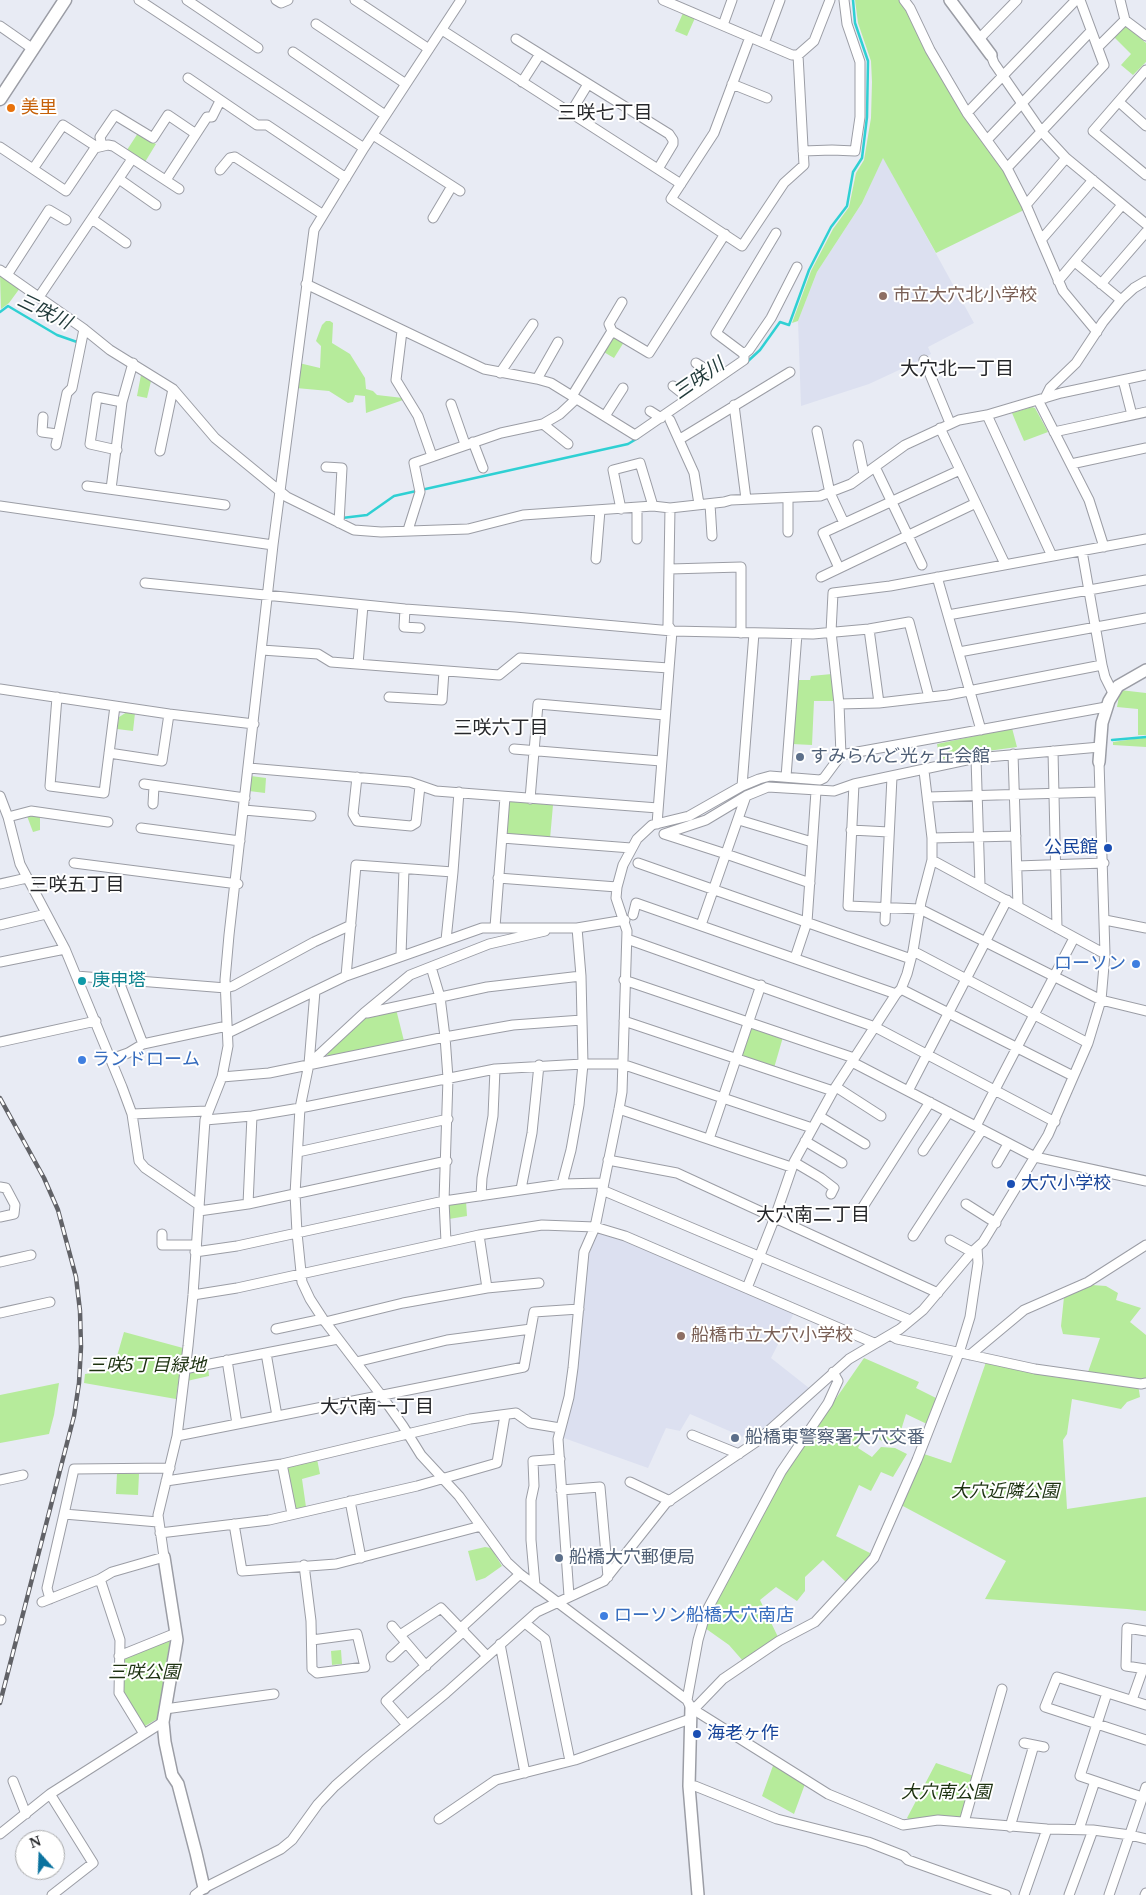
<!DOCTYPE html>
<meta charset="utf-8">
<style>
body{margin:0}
#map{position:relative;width:1146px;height:1895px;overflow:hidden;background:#e8ebf4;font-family:"Noto Serif",serif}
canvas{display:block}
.north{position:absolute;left:15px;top:1830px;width:50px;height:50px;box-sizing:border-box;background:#fff;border:1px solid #a8a9aa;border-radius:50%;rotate:340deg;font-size:14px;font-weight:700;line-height:20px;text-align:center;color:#26272a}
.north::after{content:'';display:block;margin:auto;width:18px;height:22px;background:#0b739f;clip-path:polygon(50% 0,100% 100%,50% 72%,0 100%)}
</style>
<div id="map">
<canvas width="1146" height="1895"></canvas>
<div class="north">N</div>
</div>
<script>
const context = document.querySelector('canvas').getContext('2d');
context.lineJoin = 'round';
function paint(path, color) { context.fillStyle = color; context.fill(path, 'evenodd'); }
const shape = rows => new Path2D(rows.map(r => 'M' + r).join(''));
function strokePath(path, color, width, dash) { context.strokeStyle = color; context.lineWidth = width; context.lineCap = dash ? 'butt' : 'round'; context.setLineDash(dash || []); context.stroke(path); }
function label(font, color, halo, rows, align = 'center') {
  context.font = font + ' "Noto Serif","Noto Sans JP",serif'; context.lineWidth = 4; context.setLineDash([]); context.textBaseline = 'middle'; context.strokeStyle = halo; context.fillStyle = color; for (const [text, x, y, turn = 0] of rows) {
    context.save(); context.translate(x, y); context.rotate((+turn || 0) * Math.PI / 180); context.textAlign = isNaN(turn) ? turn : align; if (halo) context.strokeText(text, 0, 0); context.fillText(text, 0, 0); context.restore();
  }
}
const built = shape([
 [883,157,974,323,928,347,931,354,912,364,869,384,801,406,798,321,817,272,862,203],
 [604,1232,794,1313,771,1358,809,1388,750,1440,690,1414,680,1431,666,1428,648,1468,561,1437,586,1263,596,1236,599,1233]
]);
const green = shape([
 [855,0,900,0,1004,169,1024,210,936,253,883,158,862,203,817,272,798,321,792,323,811,271,833,229,849,207,856,173,864,160,871,118,872,82,871,61,858,23],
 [683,13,695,18,687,36,675,31],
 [1122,27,1127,27,1146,43,1146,62,1133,75,1121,65,1131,54,1114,37],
 [138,133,156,144,145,162,127,150],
 [0,275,20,288,9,303,1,309],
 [326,321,330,321,333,323,332,343,350,354,365,378,366,389,373,391,377,395,403,398,403,400,366,413,365,396,355,395,353,402,348,403,329,391,296,388,299,363,320,368,321,346,316,341,322,325],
 [617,337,624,342,614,358,602,351,609,339],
 [141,375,151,381,147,398,137,396],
 [1032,407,1035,408,1048,432,1024,441,1012,413],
 [832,674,836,701,814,701,812,745,792,744,797,680,810,680,811,676],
 [1120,690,1146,693,1146,735,1138,735,1138,709,1117,707],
 [127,712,135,713,133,731,117,729,119,717],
 [1012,728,1017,747,951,756,940,760,937,744],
 [1141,738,1146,738,1146,747,1113,745,1113,742],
 [251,776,266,778,265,793,249,791],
 [510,801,553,805,550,839,507,836,505,833,507,804],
 [31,815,40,816,40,830,33,832,27,816],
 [396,1009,404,1041,328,1058,327,1053,367,1015],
 [752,1026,783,1037,774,1068,742,1057,740,1053,749,1028],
 [466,1201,467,1216,449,1219,448,1206,453,1202],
 [1092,1285,1106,1286,1118,1293,1116,1300,1141,1308,1130,1322,1146,1335,1146,1380,1088,1372,1100,1338,1063,1334,1061,1326,1064,1297],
 [124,1332,183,1348,176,1399,84,1383,85,1374,113,1370],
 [864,1358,919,1382,916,1388,936,1398,927,1424,906,1414,898,1440,882,1441,866,1431,858,1448,872,1457,881,1447,895,1448,907,1454,893,1477,881,1472,871,1491,859,1485,836,1536,872,1554,846,1582,823,1560,805,1577,805,1591,797,1601,776,1587,760,1600,778,1637,743,1661,729,1645,705,1628,711,1611,783,1475],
 [986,1362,1054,1377,1138,1384,1140,1397,1127,1402,1121,1409,1072,1399,1067,1434,1063,1440,1067,1509,1146,1497,1146,1611,1127,1609,985,1599,1006,1561,901,1505,924,1454,951,1463],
 [208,1366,209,1376,187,1381,187,1373,192,1370],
 [59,1383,54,1415,49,1434,0,1443,0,1395],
 [317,1459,320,1474,302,1479,306,1507,297,1509,293,1507,285,1469,287,1466],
 [117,1473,139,1474,138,1495,116,1494],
 [485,1547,491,1548,502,1566,485,1578,476,1581,468,1551],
 [167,1640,170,1641,157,1719,145,1726,142,1724,123,1694,122,1658],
 [341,1650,342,1664,332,1665,331,1651],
 [774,1763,805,1784,794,1814,762,1796],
 [936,1763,974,1776,962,1817,958,1819,910,1820,907,1818]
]);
const stream = shape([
 [0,312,8,306,57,335,77,342],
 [747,362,760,350,780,322,789,325,809,270,831,227,847,206,853,172,862,158,867,117,868,61,855,23,853,0],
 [342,518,367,515,394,496,628,444,638,438],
 [1112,740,1146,737]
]);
const minor = shape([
 [139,0,364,148],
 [187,0,258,48],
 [276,0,281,3,288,0],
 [355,0,429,49],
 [663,0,792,55,798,55,814,41,830,0],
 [904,0,910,8,930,50,967,113,1007,168,1026,205,1063,291,1097,332],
 [1120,0,1125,20],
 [316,24,406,84],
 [723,25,732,0],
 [0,26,33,49],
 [442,30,681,184],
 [750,37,714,133,671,199,742,246,784,183,804,165,798,55],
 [516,39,669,134,673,140,673,144,658,169],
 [979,39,1017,0],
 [764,43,780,0],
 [1098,47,1125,20,1146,36],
 [293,52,385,115],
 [991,55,994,63,1041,131,1066,158,1146,224],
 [1146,70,1093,131,1146,175],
 [188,78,257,125,267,125,346,178],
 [522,82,540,54],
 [732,84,767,98],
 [1119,102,1146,126],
 [571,112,588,84],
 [967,113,1076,0],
 [373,135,460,191],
 [987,140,1091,31],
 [102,146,100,137,115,115,153,138,168,115,196,134],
 [0,147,66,191,95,148,108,145,113,146,179,189],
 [803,151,832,150,855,151,860,117,860,62,847,24,844,0],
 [1007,168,1104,65,1080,0],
 [33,169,63,125,97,147],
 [220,170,230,158,235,157,322,214],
 [119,179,156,205],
 [166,180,207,117,212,117,220,101],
 [1026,205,1066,158],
 [433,218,452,186],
 [92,219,126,243],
 [1041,240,1093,180],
 [1075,262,1121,300],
 [0,270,84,329,110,350,173,389,215,438,287,497,354,530,381,532,468,529,523,515,653,506,670,508,724,502,731,500,820,496,851,484,905,445,959,420,987,415,1061,393,1146,375],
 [7,275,49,210,66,220],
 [1058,281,1122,205],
 [306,284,484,369,537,379,551,383,635,435,744,360,744,354,716,333,776,233],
 [1101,284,1146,232],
 [39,297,132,159],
 [622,302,609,324,612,331,649,353,725,234],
 [402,331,396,380,418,416,432,456],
 [744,354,749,350,771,318,797,267],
 [924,360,950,423],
 [696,363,718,377],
 [500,373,533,324],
 [537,379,558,342],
 [1123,380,1132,415],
 [673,386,688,398],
 [572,396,612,331],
 [1045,398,1050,388,1076,363,1103,322,1121,300,1134,288,1146,281],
 [1038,400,1089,500,1104,547],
 [451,404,465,444],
 [734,405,746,499],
 [650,411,661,418],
 [987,415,1052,556],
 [605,416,623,388],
 [43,417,42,432,57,434],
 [670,420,694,473,699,504],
 [543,424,568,444],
 [940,428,1005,564],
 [817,431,830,493,844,523],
 [1054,432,1146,412],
 [680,439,790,372],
 [473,442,483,468],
 [56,445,67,393,72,388,84,329],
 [858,445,864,474],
 [117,450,90,444,97,397,122,402],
 [160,451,173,389],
 [1071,464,1146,448],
 [326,467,342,468,339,523],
 [875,467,922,565],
 [87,486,225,505],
 [111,489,122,402,133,363],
 [710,504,712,536],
 [0,506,273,545],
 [621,509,613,470,640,463,653,506],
 [408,530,420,492,414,463,501,433,543,424,560,414,576,399],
 [788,532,788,498],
 [637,539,637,508],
 [1082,551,1102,665],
 [596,559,600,510],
 [839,568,823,533,960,470],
 [670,569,741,567,741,633],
 [821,577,976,503],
 [937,577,981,730],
 [145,583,405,609,515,617,672,631,813,634,869,629,909,622,929,697],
 [405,609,404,627,420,628],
 [948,615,1146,580],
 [869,629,879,703],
 [262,650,318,654,331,662,499,675,520,658,669,668],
 [959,652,1146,618],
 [358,664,363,605],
 [0,689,169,714,254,724],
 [57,697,50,786,104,793,115,706],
 [389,697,442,700,444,671],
 [839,704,879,703,948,695,1102,665,1105,677,1113,693],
 [514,749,661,761],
 [1053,751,1057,928],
 [109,753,162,761,169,714],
 [1013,754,1018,906],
 [841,755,839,704,831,632,833,593,890,586,1146,539],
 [976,758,980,885],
 [249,768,410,782,436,791,658,808],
 [357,777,353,814,357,821,411,826,416,823,420,786],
 [786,777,797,634],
 [144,784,245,798],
 [854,784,848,906,920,909,1101,1000,1146,1011],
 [742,786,754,633],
 [0,796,8,817,20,864,65,949,122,1087,132,1114,139,1161,145,1168,199,1205],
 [928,797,1099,792],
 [530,799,538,704,665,715],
 [153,804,154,786],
 [244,810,311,816],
 [8,817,31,811,108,822],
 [739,820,812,842],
 [657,824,672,631,668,625,670,508],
 [141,828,240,841],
 [851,830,889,832],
 [664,834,706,820,746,796,768,787,834,791,854,784,976,758,1100,747],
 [664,834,726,854,810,883],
 [502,838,631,848],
 [932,838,1016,836],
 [932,860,1105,954],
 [74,863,238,884],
 [638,863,911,959],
 [1017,866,1104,863],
 [498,878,617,887],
 [0,884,27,878],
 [633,915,636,903,896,994],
 [1105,920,1146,928],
 [885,921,892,777],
 [0,925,46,914],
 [701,925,746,796],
 [495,927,505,797],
 [627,939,875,1027,1055,1122],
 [446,940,453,872,459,792],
 [913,951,1088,1043],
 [401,955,404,869],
 [795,958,807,922,816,791],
 [0,962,65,949],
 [431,967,440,997,445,1037,448,1078,444,1201,446,1242],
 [76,976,226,988,233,986,314,942,351,925],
 [346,976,356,865,453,872],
 [118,979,143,1044],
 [624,980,854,1058],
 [901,989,1073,1076],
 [315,991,309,1064,300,1108,295,1194,297,1233,302,1282,310,1299,323,1319,381,1395,403,1426,421,1455,459,1496,507,1562,520,1574,687,1700,691,1708,828,1794,903,1825,938,1820,1047,1829,1093,1830,1130,1835,1146,1839],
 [367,1013,487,987,581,976],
 [624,1021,833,1091],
 [228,1033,346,976,482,928,577,928,625,920],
 [0,1042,96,1021],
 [111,1059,128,1053,143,1044,227,1026],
 [852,1062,1035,1157,1146,1181],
 [309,1064,364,1013,410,975,489,944,545,931],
 [222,1077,269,1073,445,1037,513,1025,582,1020],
 [836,1087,881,1116],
 [908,1091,1007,900],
 [619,1109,791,1167],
 [132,1114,207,1111],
 [819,1116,865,1144],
 [205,1120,252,1116,300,1108,495,1069,583,1064,622,1064,812,1128],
 [976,1126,1074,938],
 [709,1139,761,985],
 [805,1141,842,1163],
 [923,1151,949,1112],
 [298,1152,448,1119],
 [608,1160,677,1173,938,1293],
 [794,1162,821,1178,834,1188,831,1194],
 [997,1163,1008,1144],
 [562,1184,571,1150,579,1105,583,1064,581,976,577,928],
 [0,1187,6,1188,15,1205,14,1214,0,1217],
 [521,1189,532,1133,539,1065],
 [602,1190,910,1320],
 [481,1196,482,1178,493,1116,495,1069],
 [248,1204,252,1116],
 [966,1204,996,1223],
 [199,1211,248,1204,447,1161],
 [859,1213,930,1102],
 [162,1234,162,1245,195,1245],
 [479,1235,487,1288],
 [913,1236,982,1130],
 [950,1240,972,1252],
 [195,1252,237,1246,444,1201,562,1184,603,1183],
 [0,1262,31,1255],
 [747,1288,775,1217,794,1162,833,1091,896,994,901,989,907,974,913,951,921,902,932,860,932,838,924,771],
 [193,1295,237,1288,479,1235,542,1225,595,1227,625,1236,874,1343],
 [0,1313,50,1302],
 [325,1322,403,1303,487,1288,539,1283],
 [276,1329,323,1319],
 [890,1335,897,1339,1035,1369,1141,1384,1146,1383],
 [266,1353,277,1416],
 [970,1355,1024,1310,1088,1282,1146,1245],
 [227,1360,237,1424],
 [356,1362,447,1340,531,1329],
 [184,1369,338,1339],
 [692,1435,739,1454],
 [177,1436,524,1367,534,1312,579,1309],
 [282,1464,292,1514],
 [0,1480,23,1475],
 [166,1481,282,1464,470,1419,516,1413,530,1423,560,1428],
 [630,1482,670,1501],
 [561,1490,600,1487,608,1577],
 [350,1501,361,1558],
 [158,1522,64,1514,74,1469,170,1468],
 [234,1524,242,1571,336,1564,481,1526],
 [160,1533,269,1520,417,1486,497,1463,505,1415],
 [304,1565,311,1621,312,1669,317,1673,365,1667,357,1634,312,1640],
 [100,1579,120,1640,119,1693,144,1734],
 [535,1585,531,1540,531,1500,534,1486,533,1461,560,1459],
 [569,1596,558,1439,569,1397,573,1368,584,1252,595,1227,619,1109,622,1092,627,931,616,898,617,887,623,865,637,839,652,825,689,816,742,786,759,779,770,776,820,780,824,778,841,755,1106,707],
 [50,1599,47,1588,64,1514],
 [42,1602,100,1579,112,1572,164,1557,158,1515,177,1436,188,1346,193,1295,205,1120,222,1077,228,1046,225,980,229,935,273,545,314,230,364,148,461,0],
 [0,1620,1,1620],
 [525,1623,545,1639,570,1761],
 [392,1626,426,1666],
 [461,1628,520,1574],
 [1146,1631,1127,1628,1126,1666,1146,1669],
 [400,1635,441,1608,487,1656],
 [500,1644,525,1773],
 [119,1656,176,1633],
 [391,1657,406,1643],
 [1107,1693,1080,1776,1142,1797],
 [687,1700,698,1640,706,1612,781,1472,828,1403,838,1381,833,1372],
 [1132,1700,1143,1669],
 [1146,1705,1057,1677,1045,1707,1146,1740],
 [691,1708,697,1706,723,1679,748,1662,779,1641,815,1622,874,1558,917,1460,959,1353,970,1317,978,1263,977,1248],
 [165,1709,274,1694],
 [407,1725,386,1701,464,1631],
 [1024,1743,1044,1747],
 [13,1781,26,1814],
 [689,1786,695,1786,777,1819,868,1842,904,1856,908,1860,1006,1895],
 [50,1794,93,1863,52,1895],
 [439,1819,496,1780,575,1760,690,1719],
 [964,1822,1002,1689],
 [1010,1827,1034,1745],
 [1079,1829,1095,1781],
 [0,1834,50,1794,163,1722],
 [195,1895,204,1888,281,1849,292,1840,318,1804,335,1786,367,1758,446,1693,537,1612,604,1581,666,1503,756,1442,849,1359,900,1329,923,1310,972,1252,983,1242,1048,1135,1088,1043,1101,1000,1105,954,1099,762],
 [1024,1895,1047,1829],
 [1069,1895,1093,1830],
 [1109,1895,1146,1787],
 [1145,1895,1146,1893]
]);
const tertiary = shape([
 [950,0,991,55],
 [1099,762,1102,723,1109,701,1118,686,1146,670],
 [164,1557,177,1640,163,1722,165,1742,172,1775,178,1784,196,1853,204,1888],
 [691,1708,689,1786,698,1895]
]);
const secondary = shape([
 [0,99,65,0]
]);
const rail = shape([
 [0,1098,44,1178,58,1210,76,1277,80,1311,81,1347,79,1383,74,1416,0,1703]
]);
const markers = [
 [11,108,5,"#e8710a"],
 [883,296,5,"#8d6e63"],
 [800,757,5,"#5c6f8a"],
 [1108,848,5,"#1a4fb4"],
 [1136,964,5,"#3f7fe0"],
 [82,981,5,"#0f9aa8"],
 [82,1060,5,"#3f7fe0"],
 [1011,1184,5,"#1a4fb4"],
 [681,1336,5,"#8d6e63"],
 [735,1438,5,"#5c6f8a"],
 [559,1558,5,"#5c6f8a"],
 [604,1616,5,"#3f7fe0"],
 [697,1734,5,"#1a4fb4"]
];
const foodNames = [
 ["美里",21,108]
];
const educationNames = [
 ["市立大穴北小学校",893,296],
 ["船橋市立大穴小学校",691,1336]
];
const serviceNames = [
 ["すみらんど光ヶ丘会館",810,757],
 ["船橋東警察署大穴交番",745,1438],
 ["船橋大穴郵便局",569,1558]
];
const transitNames = [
 ["公民館",1098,848,"right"],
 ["大穴小学校",1021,1184],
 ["海老ヶ作",707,1734]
];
const shopNames = [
 ["ローソン",1126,964,"right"],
 ["ランドローム",92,1060],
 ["ローソン船橋大穴南店",614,1616]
];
const cultureNames = [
 ["庚申塔",92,981]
];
const parkNames = [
 ["三咲5丁目緑地",147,1366],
 ["大穴近隣公園",1005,1492],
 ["三咲公園",144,1673],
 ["大穴南公園",946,1793]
];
const neighbourhoodNames = [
 ["三咲七丁目",605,114],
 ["大穴北一丁目",957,370],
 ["三咲六丁目",501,729],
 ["三咲五丁目",77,886],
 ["大穴南二丁目",813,1216],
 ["大穴南一丁目",377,1408]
];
const waterNames = [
 ["三咲川",44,312,26],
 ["三咲川",699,379,-35]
];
paint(built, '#dce0f0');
paint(green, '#b6eb9b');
strokePath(stream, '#2fd0d3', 2.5);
strokePath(minor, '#9b9da5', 11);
strokePath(tertiary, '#9b9da5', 14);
strokePath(secondary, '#9b9da5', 15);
strokePath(minor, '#fff', 9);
strokePath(tertiary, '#fff', 11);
strokePath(secondary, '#fff', 12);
strokePath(rail, '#616267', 4.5);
strokePath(rail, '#fff', 2.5, [8]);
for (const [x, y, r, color] of markers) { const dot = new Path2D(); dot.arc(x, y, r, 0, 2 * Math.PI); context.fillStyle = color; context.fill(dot); strokePath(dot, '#fff', 2); }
label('18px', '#c56008', '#fff', foodNames, 'left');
label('18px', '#785e54', '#fff', educationNames, 'left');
label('18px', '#4e5e75', '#fff', serviceNames, 'left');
label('18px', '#164399', '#fff', transitNames, 'left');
label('18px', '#366cbe', '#fff', shopNames, 'left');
label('18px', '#0d838f', '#fff', cultureNames, 'left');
label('italic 18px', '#1d3211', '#fff', parkNames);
label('19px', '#26272a', '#fff', neighbourhoodNames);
label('italic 19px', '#223b3b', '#fff', waterNames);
</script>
